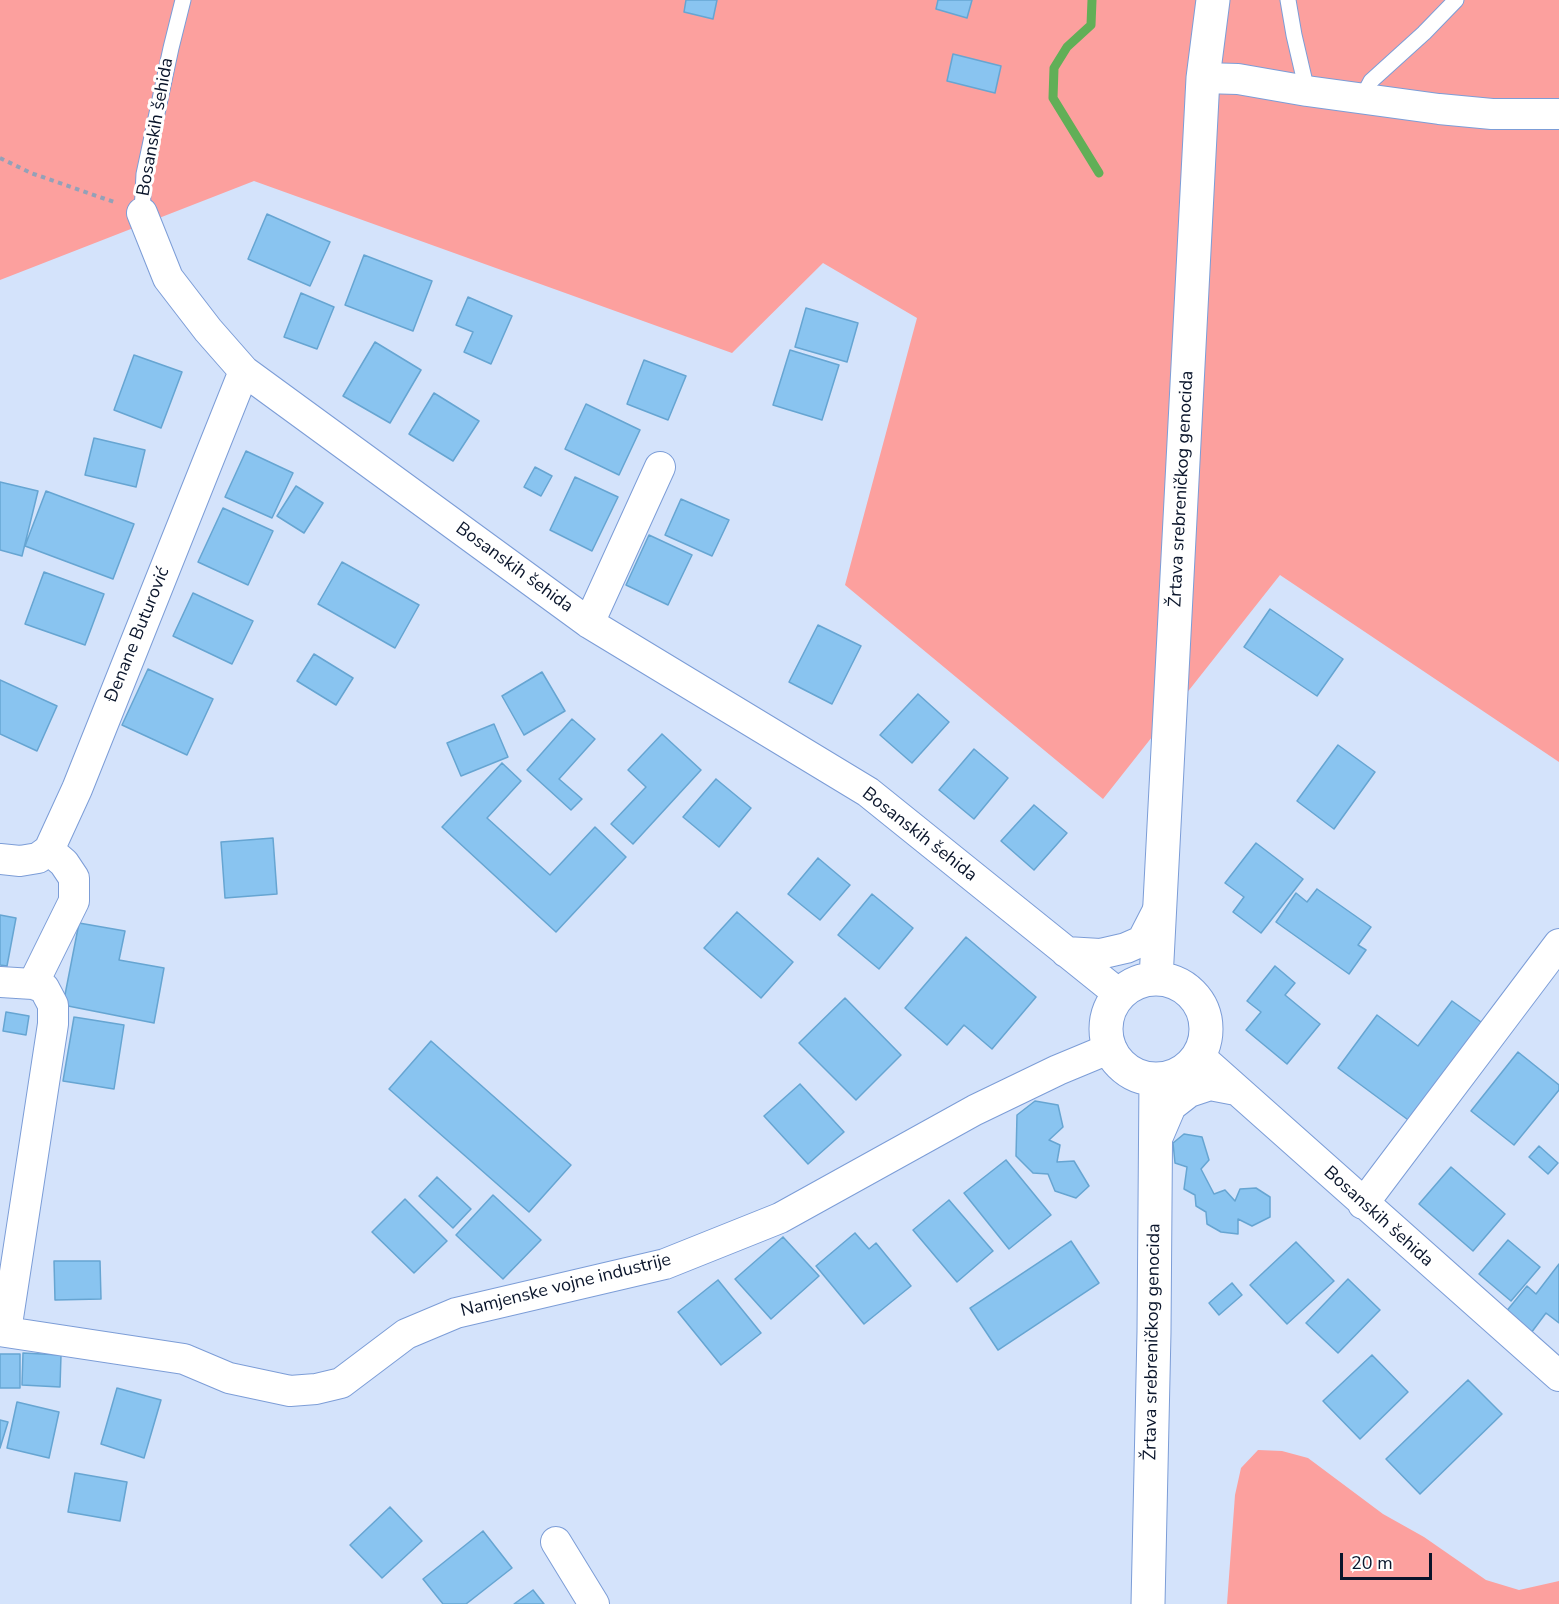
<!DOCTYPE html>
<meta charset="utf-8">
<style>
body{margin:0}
#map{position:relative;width:1559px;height:1604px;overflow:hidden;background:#d4e3fb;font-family:"Nunito Sans",sans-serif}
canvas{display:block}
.scale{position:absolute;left:1340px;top:1553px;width:92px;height:27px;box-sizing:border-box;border:3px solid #0a152b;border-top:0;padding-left:8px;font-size:18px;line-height:21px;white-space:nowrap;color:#0a152b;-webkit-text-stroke:4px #fff;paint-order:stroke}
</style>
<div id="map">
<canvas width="1559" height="1604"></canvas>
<div class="scale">20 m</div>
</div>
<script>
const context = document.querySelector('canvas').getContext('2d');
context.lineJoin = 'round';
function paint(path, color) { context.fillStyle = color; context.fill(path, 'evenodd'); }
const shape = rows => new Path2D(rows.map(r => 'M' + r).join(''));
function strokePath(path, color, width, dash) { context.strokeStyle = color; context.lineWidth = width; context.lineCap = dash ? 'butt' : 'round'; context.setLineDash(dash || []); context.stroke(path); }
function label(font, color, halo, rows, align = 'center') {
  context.font = font + ' "Nunito Sans",sans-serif'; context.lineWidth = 6; context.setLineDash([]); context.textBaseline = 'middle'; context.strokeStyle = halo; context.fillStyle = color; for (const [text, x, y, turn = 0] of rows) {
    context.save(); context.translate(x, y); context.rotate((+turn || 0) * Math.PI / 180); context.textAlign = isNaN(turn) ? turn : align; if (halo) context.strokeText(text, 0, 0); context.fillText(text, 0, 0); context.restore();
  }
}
const green = shape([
 [0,0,1559,0,1559,762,1280,575,1103,799,845,585,917,318,823,263,732,353,254,181,0,280],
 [1258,1450,1282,1451,1308,1458,1383,1514,1424,1537,1486,1580,1519,1590,1559,1581,1559,1604,1227,1604,1235,1495,1241,1468]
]);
const stream = shape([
 [1092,0,1091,25,1067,47,1054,68,1053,98,1099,173]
]);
const building = shape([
 [686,0,717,0,713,19,684,12,686,0],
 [938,0,972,0,967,18,936,9,938,0],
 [953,54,1001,66,995,93,947,81,953,54],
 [267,214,330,242,310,286,248,259,267,214],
 [364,255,432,281,413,331,345,305,364,255],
 [301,293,334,307,317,349,284,337,301,293],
 [468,297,512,316,491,364,464,352,473,332,456,325,468,297],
 [806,308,858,323,847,362,795,347,806,308],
 [375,342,421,370,390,423,343,396,375,342],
 [790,350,839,365,822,420,773,405,790,350],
 [134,355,182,372,161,428,114,410,134,355],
 [644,360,686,376,668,420,627,404,644,360],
 [434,393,479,421,453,461,409,434,434,393],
 [586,404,640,430,619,475,565,449,586,404],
 [94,438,145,450,136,487,85,475,94,438],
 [246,451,293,473,272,518,225,497,246,451],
 [535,467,552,476,541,496,524,487,535,467],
 [575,477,618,497,592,551,550,530,575,477],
 [0,482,38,491,22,556,0,550,0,482],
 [296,486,323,503,304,533,277,516,296,486],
 [46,491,134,524,113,579,25,546,46,491],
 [681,499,729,520,712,556,665,535,681,499],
 [223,508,273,531,248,585,198,562,223,508],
 [649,535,692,555,668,605,626,585,649,535],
 [342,562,419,605,395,648,318,604,342,562],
 [44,572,104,594,85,645,25,624,44,572],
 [193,593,253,621,232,664,173,636,193,593],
 [1270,609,1343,659,1317,696,1244,647,1270,609],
 [818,625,861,646,832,704,789,682,818,625],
 [314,654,353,678,336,705,297,681,314,654],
 [148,669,213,699,187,755,122,725,148,669],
 [542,672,565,711,524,735,502,696,542,672],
 [0,680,57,706,37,751,0,734,0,680],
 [918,694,949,722,912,763,880,735,918,694],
 [572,719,595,739,559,779,582,799,571,810,527,770,572,719],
 [494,724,508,757,461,776,447,743,494,724],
 [662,734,701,770,633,844,611,824,646,787,628,770,662,734],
 [1338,745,1375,772,1334,829,1297,801,1338,745],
 [974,749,1008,778,974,819,939,790,974,749],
 [502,763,521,781,487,818,550,875,595,827,626,857,556,932,442,827,502,763],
 [716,779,751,808,719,847,683,817,716,779],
 [1034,805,1067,833,1034,870,1001,841,1034,805],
 [273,838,277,894,225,898,221,842,273,838],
 [1256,843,1303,879,1261,933,1233,912,1244,897,1225,883,1256,843],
 [818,858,850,885,820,920,788,894,818,858],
 [1317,889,1371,927,1358,945,1366,950,1349,974,1276,922,1296,893,1307,902,1317,889],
 [872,894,913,928,879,969,838,935,872,894],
 [737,912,793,962,761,998,704,948,737,912],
 [0,915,16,918,7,966,0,965,0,915],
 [79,923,125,931,119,960,164,968,154,1023,63,1005,79,923],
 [966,937,1036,997,992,1049,964,1025,947,1045,905,1008,966,937],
 [1275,966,1295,983,1285,995,1320,1024,1287,1064,1246,1030,1261,1012,1247,1001,1275,966],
 [845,998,901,1055,856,1100,799,1043,845,998],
 [1452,1001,1488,1027,1415,1125,1338,1068,1377,1015,1418,1046,1452,1001],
 [6,1012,29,1016,26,1035,3,1031,6,1012],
 [74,1017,124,1025,114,1089,63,1081,74,1017],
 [431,1041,571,1165,529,1212,389,1089,431,1041],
 [1518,1052,1559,1085,1559,1090,1514,1145,1471,1111,1518,1052],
 [800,1084,844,1132,808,1164,764,1116,800,1084],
 [1035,1101,1058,1105,1063,1127,1049,1140,1060,1145,1057,1162,1074,1161,1089,1186,1076,1198,1055,1191,1048,1174,1033,1173,1016,1156,1017,1115,1035,1101],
 [1184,1134,1202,1137,1209,1160,1201,1169,1214,1194,1225,1190,1235,1201,1240,1189,1256,1188,1270,1197,1270,1217,1252,1226,1238,1219,1238,1234,1221,1232,1207,1224,1206,1212,1196,1206,1195,1195,1184,1189,1187,1167,1175,1163,1173,1143,1184,1134],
 [1539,1146,1558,1163,1548,1174,1529,1157,1539,1146],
 [1006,1160,1051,1215,1009,1249,964,1193,1006,1160],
 [1451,1167,1505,1214,1473,1251,1419,1204,1451,1167],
 [437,1177,471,1209,453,1228,419,1196,437,1177],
 [493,1195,541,1240,503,1279,456,1235,493,1195],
 [405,1199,447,1241,414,1273,372,1232,405,1199],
 [949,1200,993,1251,957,1282,913,1230,949,1200],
 [855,1233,869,1249,876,1243,911,1286,864,1324,816,1266,855,1233],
 [783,1237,819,1276,771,1319,735,1279,783,1237],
 [1508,1240,1540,1267,1511,1301,1479,1274,1508,1240],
 [1071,1241,1099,1283,998,1350,970,1308,1071,1241],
 [1296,1242,1334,1281,1287,1324,1250,1285,1296,1242],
 [54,1261,100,1261,101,1299,55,1300,54,1261],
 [1559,1264,1559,1323,1546,1313,1531,1333,1505,1313,1527,1286,1536,1294,1559,1264],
 [1348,1279,1380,1310,1338,1353,1306,1323,1348,1279],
 [718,1280,761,1333,721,1365,678,1312,718,1280],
 [1232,1283,1242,1295,1219,1315,1209,1303,1232,1283],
 [23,1353,61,1355,60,1387,22,1385,23,1353],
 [0,1354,20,1354,20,1388,0,1388,0,1354],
 [1372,1355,1408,1392,1360,1439,1323,1401,1372,1355],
 [1468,1380,1502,1414,1420,1494,1386,1459,1468,1380],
 [117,1388,161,1400,144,1458,101,1444,117,1388],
 [17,1402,59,1412,49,1458,7,1448,17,1402],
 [0,1420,8,1422,0,1448,0,1420],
 [75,1473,127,1482,120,1521,68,1512,75,1473],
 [390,1507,422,1541,382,1578,350,1545,390,1507],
 [483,1531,512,1568,466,1604,443,1604,423,1579,483,1531],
 [533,1590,544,1604,514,1604,533,1590]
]);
const path = shape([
 [0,158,31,173,114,202]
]);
const lane = shape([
 [1288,0,1294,35,1307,91],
 [1362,98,1371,81,1424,33,1456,0],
 [142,213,144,174,171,48,183,0]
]);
const street = shape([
 [1203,78,1238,79,1307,91,1439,109,1492,114,1559,114],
 [142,213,168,278,208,330,244,371,589,623,868,792,1119,994],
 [589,623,660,467],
 [0,859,20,861,38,858,49,850,77,789,244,371],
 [1066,952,1100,954,1126,948,1142,941,1160,906],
 [0,982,33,984,44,988,53,1005,53,1024,6,1331],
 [33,984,74,901,74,878,64,863,49,850],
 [1199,1056,1559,1376],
 [1156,1141,1171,1106,1189,1092,1210,1085,1236,1090],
 [1363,1204,1559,944],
 [0,1331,184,1359,229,1378,290,1391,316,1389,341,1383,406,1334,456,1313,665,1264,780,1218,975,1110,1058,1070,1111,1048],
 [556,1542,594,1604]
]);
const secondary = shape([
 '1106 1029a50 50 0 1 1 100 0a50 50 0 1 1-100 0Z',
 [1156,979,1203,78,1213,0],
 [1148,1604,1154,1332,1156,1079]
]);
const streetNames = [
 ["Bosanskih šehida",156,127,-80],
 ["Žrtava srebreničkog genocida",1182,489,-87],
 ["Bosanskih šehida",514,568,36],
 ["Đenane Buturović",138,635,-68],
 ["Bosanskih šehida",919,835,38],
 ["Bosanskih šehida",1378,1217,42],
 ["Namjenske vojne industrije",566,1286,-14],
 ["Žrtava srebreničkog genocida",1153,1342,-89]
];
paint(green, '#fca09e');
strokePath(stream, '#61af57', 9);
paint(building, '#89c4f0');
strokePath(building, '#66a5d2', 1.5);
strokePath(lane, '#7c9dd7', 17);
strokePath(street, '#7c9dd7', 32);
strokePath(secondary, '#7c9dd7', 35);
strokePath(path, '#93a1b8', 4, [4.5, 4.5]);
strokePath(lane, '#fff', 15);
strokePath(street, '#fff', 30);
strokePath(secondary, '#fff', 33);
label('18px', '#0a152b', '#fff', streetNames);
</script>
